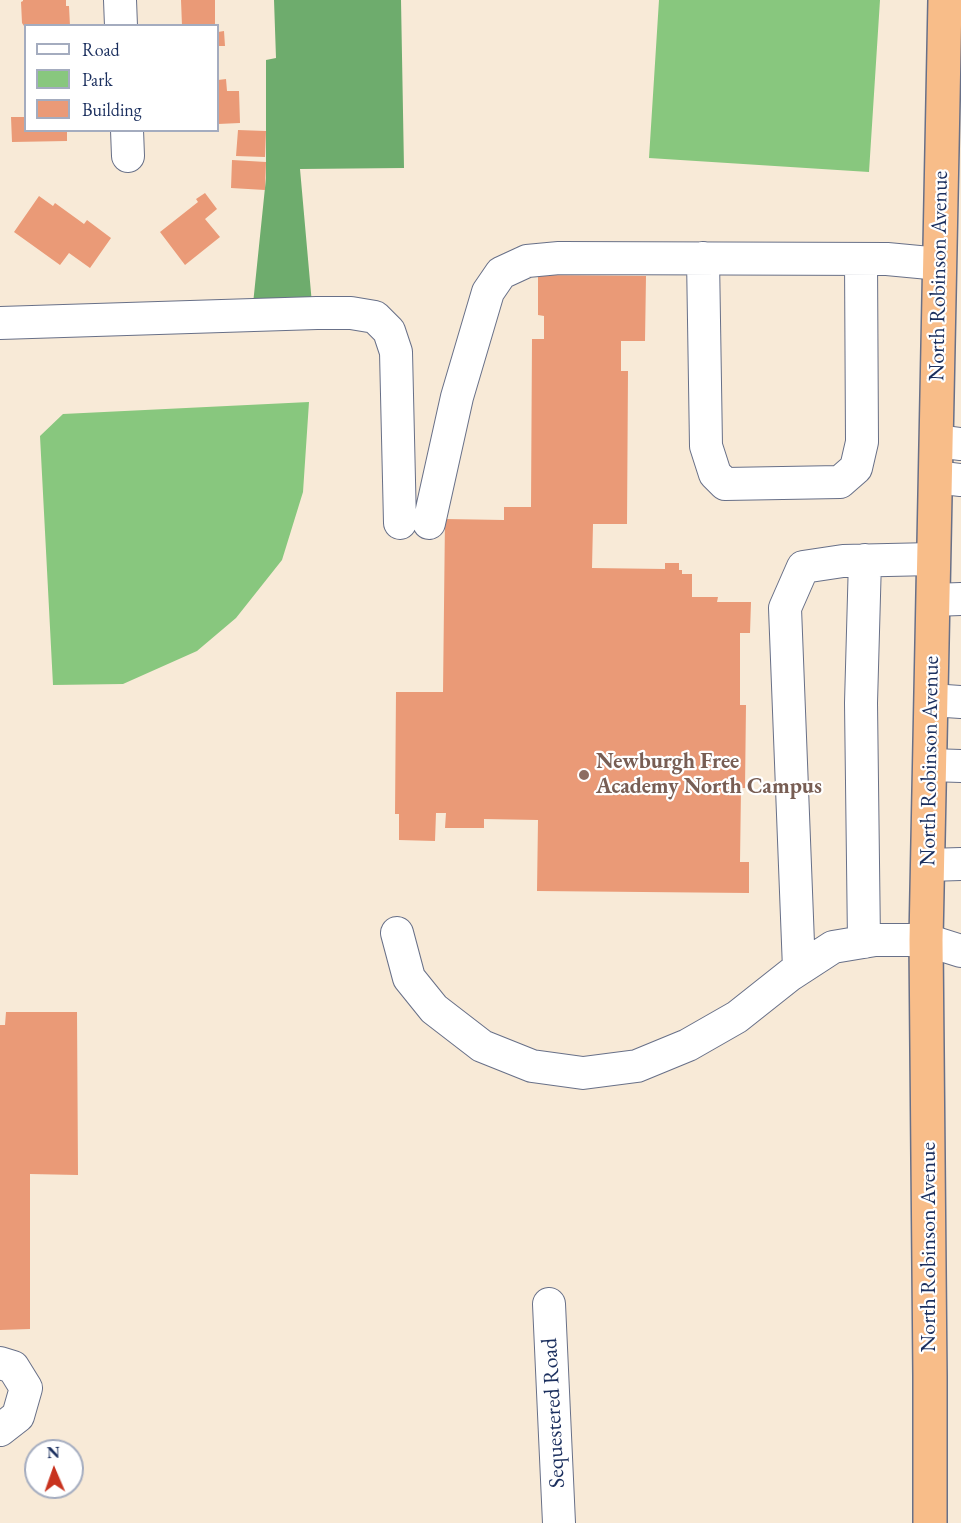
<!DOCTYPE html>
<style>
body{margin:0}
#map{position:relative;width:961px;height:1523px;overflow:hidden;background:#f8ead7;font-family:"EB Garamond",serif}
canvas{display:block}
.legend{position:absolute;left:24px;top:24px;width:195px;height:108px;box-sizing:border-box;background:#fff;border:2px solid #a4acbf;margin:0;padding:8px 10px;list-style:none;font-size:18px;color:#1b2f5e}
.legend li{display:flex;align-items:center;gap:12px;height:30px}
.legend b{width:30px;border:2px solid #a4acbf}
.north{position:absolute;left:24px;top:1439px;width:60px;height:60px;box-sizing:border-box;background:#fff;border:2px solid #a4acbf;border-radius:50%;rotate:358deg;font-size:16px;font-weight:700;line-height:24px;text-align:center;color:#1b2f5e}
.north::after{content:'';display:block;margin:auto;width:21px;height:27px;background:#c8321e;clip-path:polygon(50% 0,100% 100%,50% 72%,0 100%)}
</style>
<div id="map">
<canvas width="961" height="1523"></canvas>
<ul class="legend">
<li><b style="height:8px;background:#fff"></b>Road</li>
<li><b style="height:16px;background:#88c77e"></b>Park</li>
<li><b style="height:16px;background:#ea9a77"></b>Building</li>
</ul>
<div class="north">N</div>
</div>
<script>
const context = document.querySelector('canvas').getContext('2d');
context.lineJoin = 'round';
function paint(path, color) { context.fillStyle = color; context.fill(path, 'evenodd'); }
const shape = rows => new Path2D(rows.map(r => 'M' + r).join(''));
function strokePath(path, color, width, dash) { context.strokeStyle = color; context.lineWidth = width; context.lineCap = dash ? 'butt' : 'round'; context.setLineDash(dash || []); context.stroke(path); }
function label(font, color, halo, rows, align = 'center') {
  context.font = font + ' "EB Garamond",serif'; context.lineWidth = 4.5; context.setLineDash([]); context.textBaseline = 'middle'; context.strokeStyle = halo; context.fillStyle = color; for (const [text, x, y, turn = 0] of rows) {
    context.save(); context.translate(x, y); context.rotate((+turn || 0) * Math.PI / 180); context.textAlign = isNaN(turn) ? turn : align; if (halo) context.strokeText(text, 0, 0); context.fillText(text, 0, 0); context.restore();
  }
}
const green = shape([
 [659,0,880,0,869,172,649,158],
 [309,402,303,492,282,560,236,618,197,651,123,684,53,685,40,436,63,414]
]);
const forest = shape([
 [274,0,401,0,404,168,300,169,312,304,253,304,266,178,266,60,276,58]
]);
const building = shape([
 [23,0,66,0,66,6,69,6,70,26,24,26,22,23,21,2,23,1],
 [181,0,215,0,215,26,182,26],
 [224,31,225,46,218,46,218,32],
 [226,79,227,91,239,91,240,123,218,124,218,80],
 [11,117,26,117,26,130,67,130,67,141,12,142],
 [238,130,266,131,265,157,236,156],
 [232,160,266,162,265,190,231,188],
 [205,193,217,209,205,219,220,237,185,265,160,232,198,202,196,199],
 [39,196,53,206,55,203,84,224,87,220,111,238,90,268,69,253,60,265,14,232],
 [538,275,646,276,645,341,621,341,621,371,628,371,627,524,593,524,592,568,665,569,665,563,679,563,679,570,682,570,682,574,692,574,692,597,718,597,717,602,751,602,750,633,740,633,740,705,746,705,745,788,741,788,740,862,749,862,749,893,537,891,538,820,484,819,484,828,445,828,446,813,436,813,435,841,399,840,399,814,395,814,396,692,443,692,445,519,504,520,504,507,531,507,532,339,544,339,544,316,538,315],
 [6,1012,77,1012,78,1175,30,1174,30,1329,0,1330,0,1025,5,1025]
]);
const minor = shape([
 [120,0,121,26],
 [127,130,128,156],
 [703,258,706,446,715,474,725,484,840,482,856,468,862,442,861,259],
 [0,323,317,313,351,313,375,317,389,331,396,352,400,523],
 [936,441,961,444],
 [935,477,961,480],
 [429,523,457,397,488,292,501,273,527,261,559,258,887,259,940,264],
 [933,600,961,599],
 [931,700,961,702],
 [930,765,961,766],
 [928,865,961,864],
 [397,933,409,978,434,1009,482,1046,532,1066,583,1073,637,1066,688,1045,737,1017,790,975,833,947,875,940,926,940,961,951],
 [864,942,861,703,865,560],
 [799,969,785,608,803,567,843,561,933,559],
 [549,1304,559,1523],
 [0,1363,13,1367,26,1388,18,1416,0,1430]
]);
const highway = shape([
 [930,1523,930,1376,926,940,945,0]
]);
const markers = [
 [584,775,6,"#8d6e63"]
];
const streetNames = [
 ["North Robinson Avenue",939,276,-89],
 ["North Robinson Avenue",930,761,-89],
 ["North Robinson Avenue",929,1247,-90],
 ["Sequestered Road",554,1413,-93]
];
const educationNames = [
 ["Newburgh Free",596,762],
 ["Academy North Campus",596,787]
];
paint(green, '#88c77e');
paint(forest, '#6eac6d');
paint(building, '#ea9a77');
strokePath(minor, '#687088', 34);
strokePath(highway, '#687088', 36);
strokePath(minor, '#fff', 32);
strokePath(highway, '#f8bd89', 33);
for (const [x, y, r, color] of markers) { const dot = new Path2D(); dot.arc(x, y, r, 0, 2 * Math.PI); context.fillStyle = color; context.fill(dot); strokePath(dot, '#fff', 2); }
label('22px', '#1b2f5e', '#fff', streetNames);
label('bold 22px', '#785e54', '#fff', educationNames, 'left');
</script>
